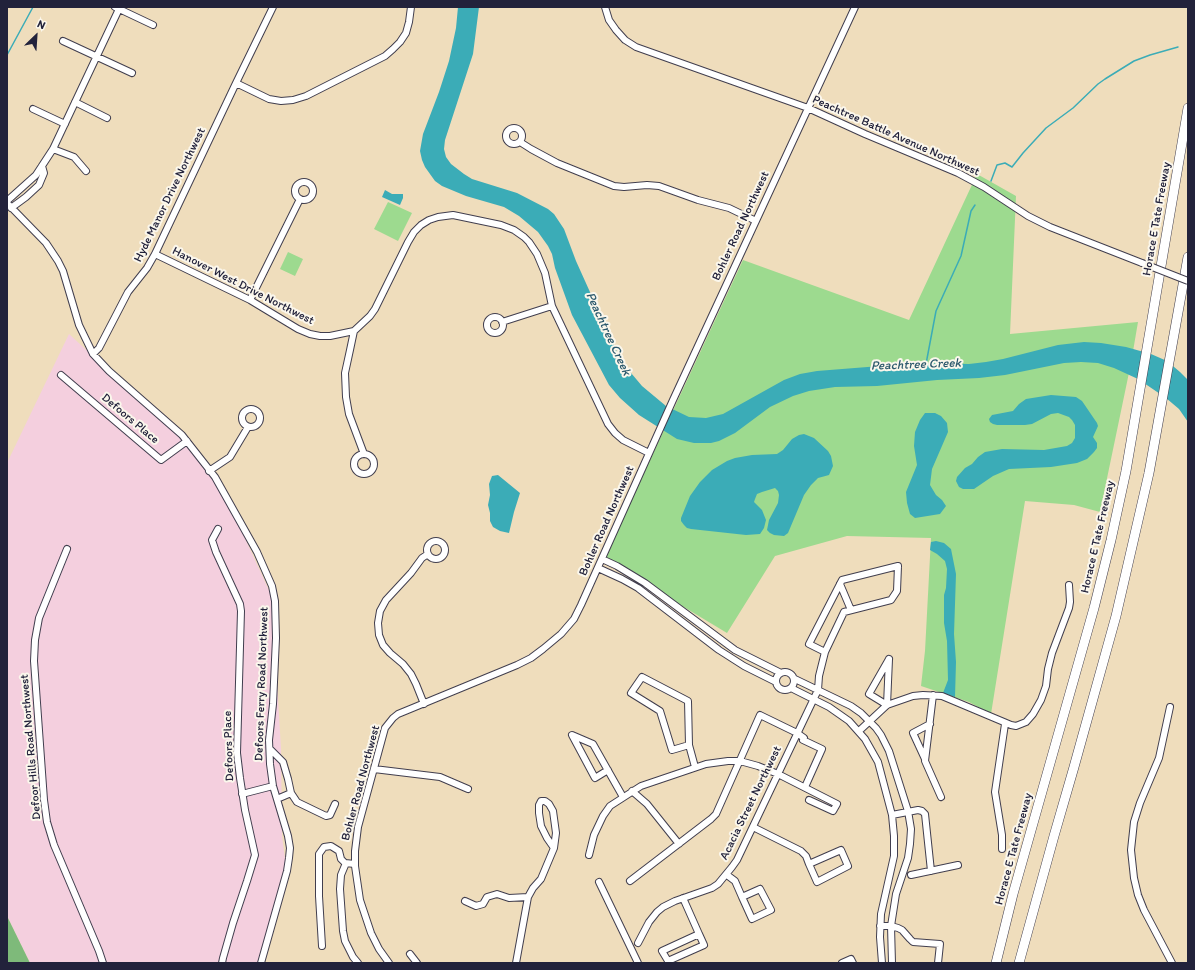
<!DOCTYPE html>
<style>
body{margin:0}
#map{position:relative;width:1195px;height:970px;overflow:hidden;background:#efddbc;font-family:Itim,sans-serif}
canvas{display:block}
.frame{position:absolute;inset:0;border:8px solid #22223b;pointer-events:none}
.north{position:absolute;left:16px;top:16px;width:40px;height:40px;-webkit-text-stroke:3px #fbf7ec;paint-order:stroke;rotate:25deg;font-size:11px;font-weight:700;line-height:16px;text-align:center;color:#22223b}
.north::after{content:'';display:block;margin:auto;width:14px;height:18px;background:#22223b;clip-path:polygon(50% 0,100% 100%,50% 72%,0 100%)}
</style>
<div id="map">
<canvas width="1195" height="970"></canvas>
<div class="frame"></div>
<div class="north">N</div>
</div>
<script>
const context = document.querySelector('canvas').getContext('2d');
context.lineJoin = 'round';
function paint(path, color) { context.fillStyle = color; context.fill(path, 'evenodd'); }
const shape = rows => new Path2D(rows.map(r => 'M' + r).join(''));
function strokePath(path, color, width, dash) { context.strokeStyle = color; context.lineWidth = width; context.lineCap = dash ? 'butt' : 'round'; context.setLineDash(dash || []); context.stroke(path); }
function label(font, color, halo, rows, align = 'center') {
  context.font = font + ' Itim,sans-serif'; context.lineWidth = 4; context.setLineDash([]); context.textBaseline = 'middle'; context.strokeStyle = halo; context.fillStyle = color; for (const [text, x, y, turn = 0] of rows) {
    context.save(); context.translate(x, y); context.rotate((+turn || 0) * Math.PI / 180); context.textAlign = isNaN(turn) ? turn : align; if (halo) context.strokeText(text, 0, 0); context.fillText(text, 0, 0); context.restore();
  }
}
const built = shape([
 [69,334,129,389,153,407,204,463,233,512,272,597,281,749,282,836,287,874,260,963,30,963,7,916,7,463]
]);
const green = shape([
 [977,174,1016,196,1010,334,1138,322,1131,363,1100,512,1074,505,1025,501,991,714,969,702,921,686,925,651,931,538,847,536,775,556,727,633,604,559,743,260,909,320],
 [388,202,412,213,398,241,374,229],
 [288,252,303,259,295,276,280,269]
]);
const forest = shape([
 [7,916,30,963,7,963]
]);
const water = shape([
 [458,7,479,7,473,54,445,140,444,149,446,157,451,164,464,174,472,179,517,193,548,209,554,214,564,229,576,261,617,352,626,367,642,386,666,406,689,417,706,418,723,414,784,380,800,374,817,371,918,363,969,364,986,362,1003,359,1058,345,1084,342,1101,343,1126,347,1151,354,1167,361,1180,372,1188,380,1188,422,1179,409,1166,398,1138,379,1114,368,1098,363,1081,362,1064,363,1005,375,979,378,937,380,877,386,835,387,809,391,793,396,770,407,735,433,719,441,711,443,694,443,677,439,639,415,620,398,609,385,572,315,555,268,552,254,548,246,538,232,519,216,504,207,466,196,442,186,435,181,425,167,422,160,420,151,423,134,439,92,449,61,456,28],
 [385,190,392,194,403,194,403,198,400,205,382,197],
 [1051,395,1076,397,1082,401,1097,423,1098,426,1093,437,1097,443,1097,448,1094,452,1087,459,1077,463,1051,467,1009,469,993,476,974,489,963,489,959,487,956,481,957,477,965,468,972,464,978,457,985,452,1002,449,1044,450,1067,446,1072,443,1075,438,1075,425,1072,420,1069,417,1058,413,1051,414,1032,424,1025,425,997,425,993,424,990,422,989,419,992,415,1013,411,1019,404,1026,399],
 [925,413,935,413,941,416,947,423,948,432,932,469,930,485,936,495,942,500,946,506,940,514,915,518,910,514,907,503,906,492,917,465,914,446,915,432,920,420],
 [804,434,814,438,828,451,831,456,833,466,829,475,818,478,811,485,804,495,788,533,784,536,774,535,770,533,767,530,769,520,778,503,779,495,778,491,775,488,762,492,757,494,755,499,754,502,762,510,766,520,764,528,760,534,746,535,691,529,687,528,684,525,681,521,681,518,690,496,700,482,712,470,727,461,735,458,752,455,777,454,783,450,792,439,799,435],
 [498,475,520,493,514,512,509,533,500,531,493,527,490,521,490,513,488,505,490,495,489,484,492,476],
 [936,541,944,543,951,549,956,574,954,634,956,662,955,697,943,693,948,680,947,641,944,623,944,595,946,588,947,569,945,561,937,554,930,550,931,542]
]);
const stream = shape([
 [7,55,33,7],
 [991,181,997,165,1005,163,1012,167,1023,153,1046,128,1073,108,1098,84,1105,79,1134,61,1150,55,1178,47],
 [926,364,936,311,961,256,971,211,975,205]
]);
const minor = shape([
 [115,7,153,25],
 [273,7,236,83,269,99,281,101,293,100,306,96,385,56,393,49,400,42,406,33,409,22,411,7],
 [605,7,609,20,616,30,625,40,636,47,808,108,865,134,958,173,984,187,1028,216,1050,227,1142,263],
 [63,41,132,73],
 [75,102,107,118],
 [33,109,65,124],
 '506 136a8 8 0 1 1 16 0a8 8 0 1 1-16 0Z',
 [520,142,531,149,557,163,614,186,624,187,647,185,659,186,698,200,729,208,756,221],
 [53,149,74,157,86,171],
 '295 191a9 9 0 1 1 18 0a9 9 0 1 1-18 0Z',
 [7,201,36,175,53,149,119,9],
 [7,203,46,243,58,261,63,271,79,325,93,354,109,371,182,435,215,477,257,552,272,586,275,601,276,638,273,704,269,740,270,764,273,786,288,836,290,848,289,858,287,871,261,963],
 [11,208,26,197,39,185,44,173,42,166],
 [155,254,250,300,298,329,310,334,320,336,330,336,354,331,370,316,375,309,408,242,414,232,421,225,429,220,438,217,453,215,501,225,514,230,524,237,529,242,537,254,545,273,552,306,608,424,615,433,623,440,649,453],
 [250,300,300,199],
 '487 325a8 8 0 1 1 16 0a8 8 0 1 1-16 0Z',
 [502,322,552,306],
 [354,331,350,350,345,373,346,397,349,414,364,454],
 [93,354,99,348,128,292,147,268,155,254,236,83],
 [61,375,161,460,187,441],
 '242 418a9 9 0 1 1 18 0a9 9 0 1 1-18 0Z',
 '354 464a10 10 0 1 1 20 0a10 10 0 1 1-20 0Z',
 [209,471,230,457,248,427],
 [218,529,212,540,216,552,240,604,241,611,237,753,240,778,245,810,255,855,247,881,233,923,223,958,222,963],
 '427 550a9 9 0 1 1 18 0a9 9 0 1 1-18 0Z',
 [67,549,39,618,35,640,34,661,44,800,47,822,54,845,99,951,103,963],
 [602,559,617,566,645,583,735,650,781,673],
 [898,566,897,591,891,600,844,612,825,652,809,644,842,580,898,566],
 [598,568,622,579,638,588,719,650,744,666,776,682],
 [840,584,851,610],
 [889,659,887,705,869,694,889,659],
 '776 681a9 9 0 1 1 18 0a9 9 0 1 1-18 0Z',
 [795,679,851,706,861,713,876,728,881,735,889,751,908,811,911,829,910,844,908,858,896,894,891,926,892,963],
 [791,688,829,707,849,721,865,739,878,762,892,815,894,836,894,856,881,914,880,937,882,963],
 [933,695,925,761,941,797],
 [424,704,416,684,411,674,403,664,390,653,383,645,379,635,378,623,380,611,386,600,411,573,422,558,428,554],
 [1170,707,1159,758,1140,803,1134,822,1131,850,1134,878,1138,895,1144,910,1172,963],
 [859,731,887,705,913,696,923,695,942,696,1011,725,1016,726,1026,722,1033,714,1041,700,1046,686,1048,669,1052,653,1069,608,1070,602,1069,585],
 [689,745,672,750,660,711,631,693,642,677,688,701,689,745,695,767],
 [270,749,283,762,288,779,291,793,297,802,326,816,330,815,335,804],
 [925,759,913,733,930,724],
 [374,769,440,777,468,789],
 [608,770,595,778,572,735,593,744,623,797],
 [632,791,647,804,679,844],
 [242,794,273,786],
 [277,799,291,793],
 [892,815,918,810,922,811,925,814,931,871],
 [753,827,801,851,806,856,809,864],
 [1002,849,1002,835,995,792,1005,724],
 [841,850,848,866,817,882,809,864,841,850],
 [589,855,594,835,603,816,610,806,641,786,706,764,728,761,740,761,758,766,778,774,837,804,833,811,809,800],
 [346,863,341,875,340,889,343,931,345,941,353,957,358,963],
 [727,875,735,881,742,897],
 [911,875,958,865],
 [630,881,711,819,716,814,760,715,797,733,804,738,803,740,822,749,805,787],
 [599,882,638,963],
 [760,889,771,910,752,919,742,897,760,889],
 [683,898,699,934],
 [465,901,476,906,483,904,487,897,497,894,509,898,528,897],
 [880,926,891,926,898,928,902,930,910,939,913,942,940,944,938,963],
 [699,934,704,945,668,961,662,951,699,934],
 [638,943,649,922,657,912,663,907,675,901,712,888,718,884,732,867,737,860,818,690,819,676,825,652],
 [322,946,319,896,319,854,324,847,331,846,339,851,341,859,345,863,355,864],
 [410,954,417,963],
 [389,963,379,949,371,933,360,900,355,866,355,851,358,827,385,728,393,718,398,714,517,665,531,658,543,649,561,634,574,619,581,605,673,400,855,7],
 [516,963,528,897,533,888,541,879,554,848,547,838,541,826,539,813,539,805,541,801,545,801,549,804,553,811,556,833,554,848],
 [842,963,851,959,853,963]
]);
const highway = shape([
 [996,963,1013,894,1094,608,1111,540,1126,471,1188,108],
 [1019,963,1054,836,1074,767,1116,616,1149,473,1188,257]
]);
const minorBridge = shape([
 [1142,263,1188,281]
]);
const streetNames = [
 ["Peachtree Battle Avenue Northwest",896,136,24],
 ["Hyde Manor Drive Northwest",170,195,-64],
 ["Horace E Tate Freeway",1157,219,-80],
 ["Bohler Road Northwest",741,226,-65],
 ["Hanover West Drive Northwest",243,286,27],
 ["Defoors Place",130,419,40],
 ["Bohler Road Northwest",607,521,-66],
 ["Horace E Tate Freeway",1098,537,-77],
 ["Defoors Ferry Road Northwest",262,684,-88],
 ["Defoors Place",229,746,-92],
 ["Defoor Hills Road Northwest",31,747,-95],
 ["Bohler Road Northwest",361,783,-75],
 ["Acacia Street Northwest",751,803,-64],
 ["Horace E Tate Freeway",1014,849,-75]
];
const waterNames = [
 ["Peachtree Creek",608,334,65],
 ["Peachtree Creek",916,365,-2]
];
paint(built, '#f4cfde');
paint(green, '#9dda8f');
paint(forest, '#7eba7a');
paint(water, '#3bacb7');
strokePath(stream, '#3bacb7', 1.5);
strokePath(minor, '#413e4e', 8);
strokePath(highway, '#413e4e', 10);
strokePath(minor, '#fff', 6);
strokePath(highway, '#fff', 9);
strokePath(minorBridge, '#413e4e', 8, []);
strokePath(minorBridge, '#fff', 6);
label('12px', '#22223b', '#fbf7ec', streetNames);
label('italic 13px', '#2c596d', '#fbf7ec', waterNames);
</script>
